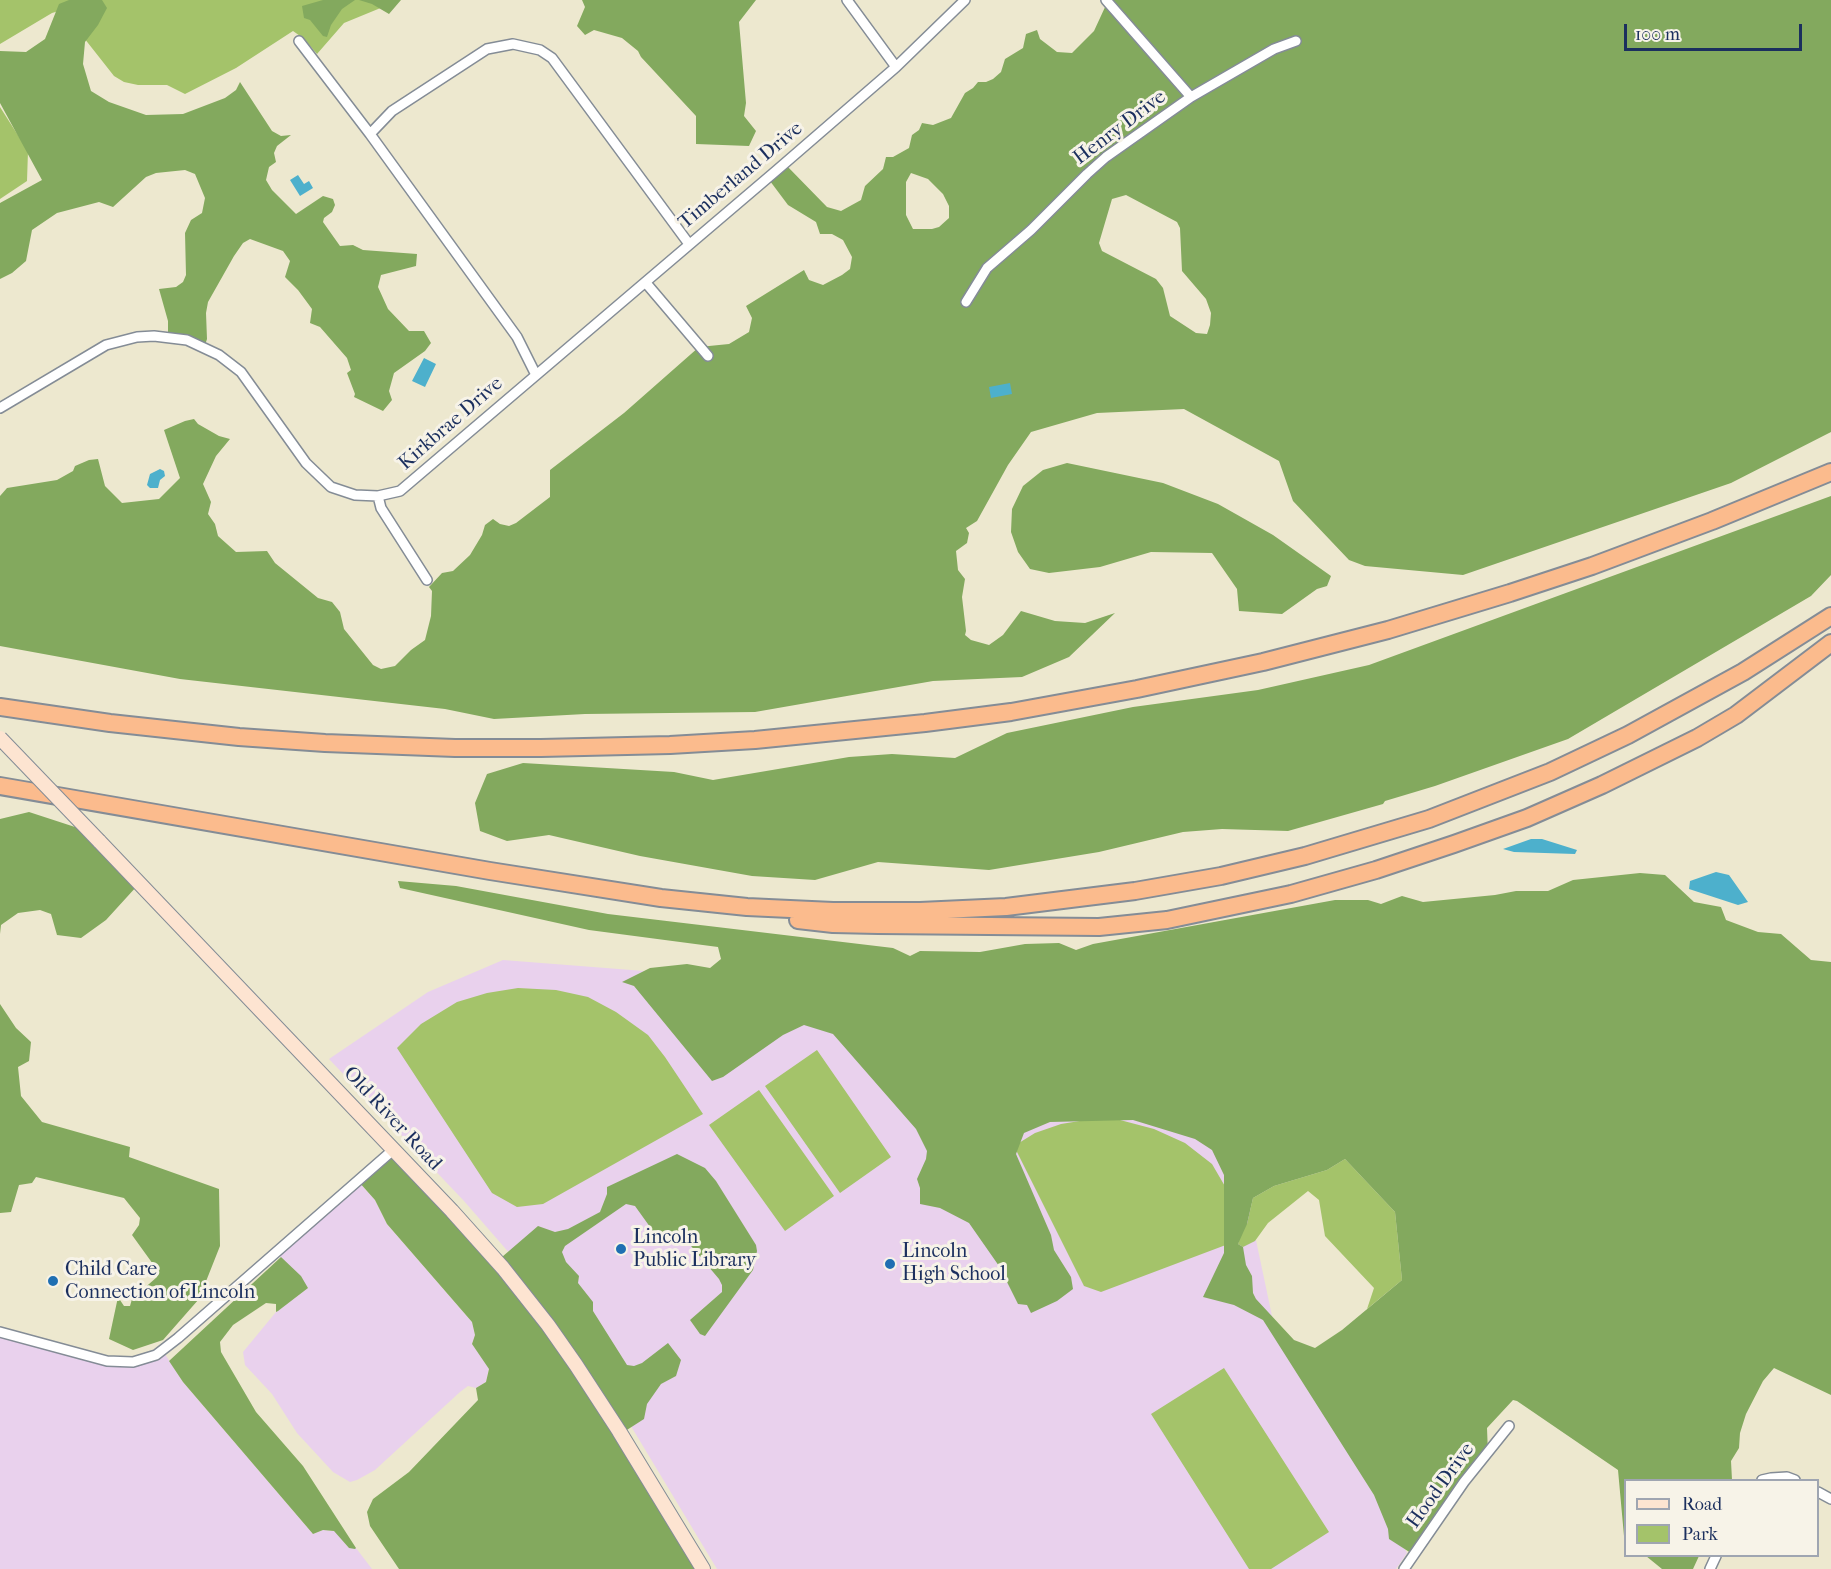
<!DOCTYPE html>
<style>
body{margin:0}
#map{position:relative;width:1831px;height:1569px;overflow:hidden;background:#ede8cf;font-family:"IM FELL French Canon",serif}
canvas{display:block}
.legend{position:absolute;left:1624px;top:1479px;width:195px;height:78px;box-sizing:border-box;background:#f7f3e8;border:2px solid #9fa5b1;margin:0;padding:8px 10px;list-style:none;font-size:18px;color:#1b2f5e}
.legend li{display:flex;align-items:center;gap:12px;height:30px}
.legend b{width:30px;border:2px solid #9fa5b1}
.scale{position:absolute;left:1624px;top:24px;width:178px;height:27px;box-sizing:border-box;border:3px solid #1b2f5e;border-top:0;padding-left:8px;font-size:18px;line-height:21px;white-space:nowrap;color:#1b2f5e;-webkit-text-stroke:4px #f7f3e8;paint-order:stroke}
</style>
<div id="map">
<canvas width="1831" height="1569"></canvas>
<ul class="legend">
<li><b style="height:8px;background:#fde4d1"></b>Road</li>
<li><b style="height:16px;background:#a4c36a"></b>Park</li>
</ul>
<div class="scale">100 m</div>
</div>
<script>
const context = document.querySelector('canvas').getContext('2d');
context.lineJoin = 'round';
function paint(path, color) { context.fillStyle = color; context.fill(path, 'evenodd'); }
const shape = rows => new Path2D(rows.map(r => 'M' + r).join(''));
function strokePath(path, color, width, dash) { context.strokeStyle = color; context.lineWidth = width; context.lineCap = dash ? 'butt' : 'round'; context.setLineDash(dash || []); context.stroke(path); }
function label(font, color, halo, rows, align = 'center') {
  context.font = font + ' "IM FELL French Canon",serif'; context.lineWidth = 6; context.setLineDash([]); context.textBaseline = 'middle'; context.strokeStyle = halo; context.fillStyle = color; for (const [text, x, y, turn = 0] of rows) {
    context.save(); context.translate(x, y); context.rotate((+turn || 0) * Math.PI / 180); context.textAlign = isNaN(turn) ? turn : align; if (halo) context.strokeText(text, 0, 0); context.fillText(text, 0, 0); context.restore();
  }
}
const built = shape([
 [503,960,670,973,1049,1112,1158,1112,1221,1154,1249,1207,1272,1316,1407,1553,1396,1569,717,1569,602,1378,538,1286,464,1201,329,1059,428,992],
 [359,1182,375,1200,387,1224,472,1322,475,1335,472,1344,489,1368,486,1382,476,1388,468,1386,460,1392,375,1470,357,1480,350,1482,333,1472,297,1433,272,1394,245,1365,243,1352,276,1312,308,1288,278,1254],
 [0,1335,125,1367,138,1364,163,1351,183,1382,313,1534,323,1530,335,1531,349,1548,356,1548,372,1569,0,1569]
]);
const green = shape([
 [0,0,400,0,344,23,317,54,303,38,293,31,236,68,185,94,167,85,138,85,124,82,114,76,62,10,52,13,0,44],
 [0,107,28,151,27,181,0,199],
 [518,988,556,990,588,997,616,1012,648,1035,665,1057,703,1114,543,1204,517,1207,492,1193,397,1048,421,1024,457,1002,487,993],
 [817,1050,891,1157,840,1193,765,1086],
 [759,1090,834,1196,785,1231,709,1125],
 [1092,1119,1120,1120,1154,1129,1185,1143,1212,1164,1247,1224,1253,1198,1274,1186,1327,1170,1345,1159,1395,1212,1402,1280,1367,1309,1374,1288,1325,1236,1319,1200,1308,1191,1268,1223,1255,1241,1243,1247,1238,1244,1239,1240,1101,1292,1084,1286,1014,1146,1035,1133,1061,1124],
 [1224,1368,1329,1532,1271,1569,1249,1569,1151,1414]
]);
const forest = shape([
 [69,0,102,0,107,8,98,25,85,42,83,64,91,91,109,102,146,115,183,114,225,98,236,90,240,82,272,131,281,136,291,135,277,146,274,153,276,162,269,167,266,180,272,190,296,214,323,196,333,199,335,205,332,212,324,218,323,222,340,246,353,245,363,250,417,254,416,266,381,275,378,287,388,309,409,331,424,331,431,343,425,351,394,373,389,391,392,400,383,411,354,397,355,394,347,373,351,370,347,358,320,327,310,323,312,309,298,290,285,277,290,261,283,251,250,239,243,243,234,256,208,302,206,313,207,339,203,351,194,346,168,341,168,321,159,289,176,287,183,282,186,275,185,233,191,220,202,213,205,198,195,174,185,170,156,173,146,177,113,207,99,202,57,213,32,230,26,261,12,273,0,279,0,203,42,180,0,103,0,51,26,52,45,39,59,4],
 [323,0,355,0,342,9,331,25,327,37,323,36,310,20,304,18,302,6],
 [359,0,401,0,389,14,372,4],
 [582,0,756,0,739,22,746,103,744,116,756,131,749,146,696,144,696,116,641,57,638,51,622,38,594,30,585,35,577,26,585,7],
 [1104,0,1831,0,1831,432,1731,483,1463,575,1365,566,1349,560,1293,501,1279,461,1184,409,1097,413,1031,432,1008,465,977,521,966,528,969,533,967,543,956,551,958,570,965,579,962,597,966,631,965,635,971,640,989,645,1003,635,1021,611,1055,621,1085,623,1115,613,1069,657,1022,677,933,681,755,712,585,714,494,719,445,709,180,679,0,646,0,496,7,488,57,480,73,471,75,466,89,460,98,459,105,486,122,503,159,499,180,478,164,430,185,421,194,419,198,424,219,436,230,439,216,456,203,484,211,502,208,514,215,524,218,536,236,552,267,551,275,563,318,598,332,602,340,612,344,629,373,665,381,669,395,666,411,650,425,640,431,616,432,591,429,587,442,573,453,571,470,555,482,535,485,525,493,519,500,524,509,526,516,523,550,497,550,470,624,413,699,347,729,344,749,332,752,318,746,306,804,270,809,280,823,285,842,275,850,269,852,257,843,240,832,234,820,234,816,222,788,205,770,181,787,166,827,207,841,211,861,200,865,186,883,169,886,157,893,157,909,148,912,135,919,130,922,123,933,125,951,118,965,93,973,88,978,82,986,82,993,79,1001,72,1005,59,1023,48,1026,34,1037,30,1040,39,1057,52,1072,53,1094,31,1106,5],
 [911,173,928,179,943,194,949,206,949,218,939,227,932,229,913,229,906,215,906,182],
 [1126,195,1177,222,1180,228,1182,271,1206,299,1211,313,1210,325,1207,334,1196,333,1170,316,1163,288,1156,279,1102,251,1099,243,1112,199],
 [1067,463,1163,483,1218,504,1273,535,1331,576,1327,586,1317,589,1282,614,1239,611,1237,589,1212,553,1151,552,1100,567,1049,573,1030,569,1018,552,1011,532,1012,509,1023,486,1043,470],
 [1831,496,1831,575,1811,596,1568,739,1435,786,1385,801,1383,804,1288,831,1222,829,1183,832,1099,852,989,870,878,862,815,880,752,876,640,856,549,835,507,841,480,831,475,803,487,774,523,763,674,772,713,780,849,757,892,754,955,758,1007,733,1133,707,1258,690,1369,665],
 [29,812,78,828,137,886,106,920,81,938,57,935,51,914,40,910,18,913,1,925,0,934,0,819],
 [1640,873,1665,875,1694,902,1721,907,1726,920,1758,932,1781,934,1811,960,1831,962,1831,1395,1774,1368,1763,1381,1746,1414,1740,1433,1739,1448,1731,1461,1732,1480,1626,1480,1625,1538,1624,1536,1618,1470,1517,1401,1513,1400,1487,1428,1488,1454,1414,1555,1389,1539,1388,1529,1374,1495,1263,1320,1234,1305,1203,1297,1224,1253,1224,1175,1212,1150,1195,1139,1133,1120,1050,1122,1024,1133,1016,1154,1051,1235,1054,1250,1071,1277,1073,1289,1057,1301,1031,1313,1027,1305,1018,1304,999,1266,969,1223,940,1208,920,1204,920,1188,917,1179,926,1159,927,1151,916,1129,833,1034,804,1025,783,1035,723,1077,712,1081,634,986,622,982,650,968,687,964,710,968,721,959,718,947,589,930,400,888,398,881,456,886,608,914,893,948,910,956,920,951,980,952,1025,944,1059,943,1076,950,1093,944,1335,900,1368,900,1381,904,1402,896,1423,902,1495,895,1516,891,1548,891,1573,880],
 [1345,1159,1395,1212,1402,1280,1342,1330,1315,1348,1294,1340,1256,1299,1253,1293,1252,1276,1246,1265,1243,1247,1238,1244,1247,1224,1253,1198,1274,1186,1327,1170],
 [0,1004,16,1028,31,1042,29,1061,18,1067,21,1096,42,1122,130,1147,129,1157,219,1189,220,1246,199,1299,163,1340,133,1350,109,1339,118,1297,124,1306,130,1306,132,1299,157,1277,158,1271,132,1235,139,1225,140,1218,124,1198,36,1177,32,1183,19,1185,11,1212,0,1213],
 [389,1152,495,1263,538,1226,555,1232,568,1229,600,1212,607,1194,607,1187,677,1154,705,1168,716,1181,756,1245,757,1251,753,1270,705,1336,700,1334,690,1320,722,1292,722,1285,719,1279,686,1240,676,1240,671,1236,667,1238,663,1245,635,1206,626,1204,565,1246,562,1252,566,1262,579,1276,578,1283,593,1302,593,1311,627,1365,634,1366,642,1363,668,1343,681,1360,676,1376,661,1384,647,1404,644,1419,619,1435,701,1569,399,1569,370,1526,367,1512,373,1499,409,1472,478,1400,476,1388,486,1382,489,1369,472,1344,475,1335,472,1322,387,1224,375,1200,359,1182],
 [281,1257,301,1276,308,1288,278,1311,276,1312,276,1304,266,1303,233,1325,220,1342,221,1352,256,1412,303,1466,356,1548,355,1549,349,1548,334,1531,323,1530,313,1534,183,1382,169,1361],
 [1646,1556,1699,1556,1693,1569,1662,1569]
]);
const water = shape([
 [298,175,304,184,309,181,313,188,300,196,290,180],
 [424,358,436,364,425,387,412,381],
 [1010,383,1012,394,991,398,989,387],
 [160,469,164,471,165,476,160,480,158,488,150,488,147,485,150,474],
 [1531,839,1542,839,1577,850,1575,854,1514,852,1503,849],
 [1716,872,1729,875,1748,902,1738,905,1689,889,1690,881]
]);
const street = shape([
 [847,0,896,67],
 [1106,0,1191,97],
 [299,41,370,134],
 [646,283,708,356],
 [966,302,987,268,1031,230,1087,174,1106,157,1191,97,1274,49,1296,41],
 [536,375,517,337,370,134,392,111,487,49,513,44,540,50,552,58,689,244],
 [0,408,106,345,137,337,154,336,187,340,219,355,241,372,306,463,331,487,355,495,378,496,400,491,777,170,896,67,965,0],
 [378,496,381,508,427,580],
 [0,1332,107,1361,133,1362,156,1355,178,1338,393,1150],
 [1762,1480,1771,1478,1787,1477,1795,1480],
 [1818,1492,1831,1499],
 [1404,1569,1464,1482,1509,1426],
 [1710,1569,1716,1556]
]);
const secondary = shape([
 [99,841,452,1211,503,1268,548,1325,576,1365,619,1431,703,1569]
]);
const highway = shape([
 [0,707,110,723,239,737,325,743,455,748,541,748,670,745,755,740,925,723,1011,712,1137,689,1263,662,1388,630,1510,593,1592,566,1712,521,1831,472],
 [0,786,490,871,661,898,747,907,833,911,920,911,1006,907,1135,891,1221,876,1305,856,1429,819,1550,772,1628,735,1743,672,1831,616],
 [798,920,833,924,878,925,1099,927,1167,920,1291,894,1376,870,1454,844,1527,818,1602,785,1697,738,1736,715,1831,643]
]);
const secondaryBridge = shape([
 [0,738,99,841]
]);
const markers = [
 [621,1249,6,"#1f6fb2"],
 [890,1264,6,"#1f6fb2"],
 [53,1281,6,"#1f6fb2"]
];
const streetNames = [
 ["Henry Drive",1120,128,-37],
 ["Timberland Drive",741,176,-40],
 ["Kirkbrae Drive",451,424,-41],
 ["Old River Road",392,1119,47],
 ["Hood Drive",1441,1486,-54]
];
const poiNames = [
 ["Lincoln",633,1238],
 ["Public Library",633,1261],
 ["Lincoln",902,1252],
 ["High School",902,1275],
 ["Child Care",65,1270],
 ["Connection of Lincoln",65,1293]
];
paint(built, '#e9d1ed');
paint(green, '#a4c36a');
paint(forest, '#83a95e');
paint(water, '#4db0cc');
strokePath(street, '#848c96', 12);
strokePath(secondary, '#848c96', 16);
strokePath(highway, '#848c96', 20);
strokePath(street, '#fff', 9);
strokePath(secondary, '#fde4d1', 14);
strokePath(highway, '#fbbb8d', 16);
strokePath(secondaryBridge, '#848c96', 16, []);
strokePath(secondaryBridge, '#fde4d1', 14);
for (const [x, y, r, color] of markers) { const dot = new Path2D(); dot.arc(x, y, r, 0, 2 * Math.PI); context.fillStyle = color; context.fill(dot); strokePath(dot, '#f7f3e8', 2); }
label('20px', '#1b2f5e', '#f7f3e8', streetNames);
label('20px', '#1b2f5e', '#f7f3e8', poiNames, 'left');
</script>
